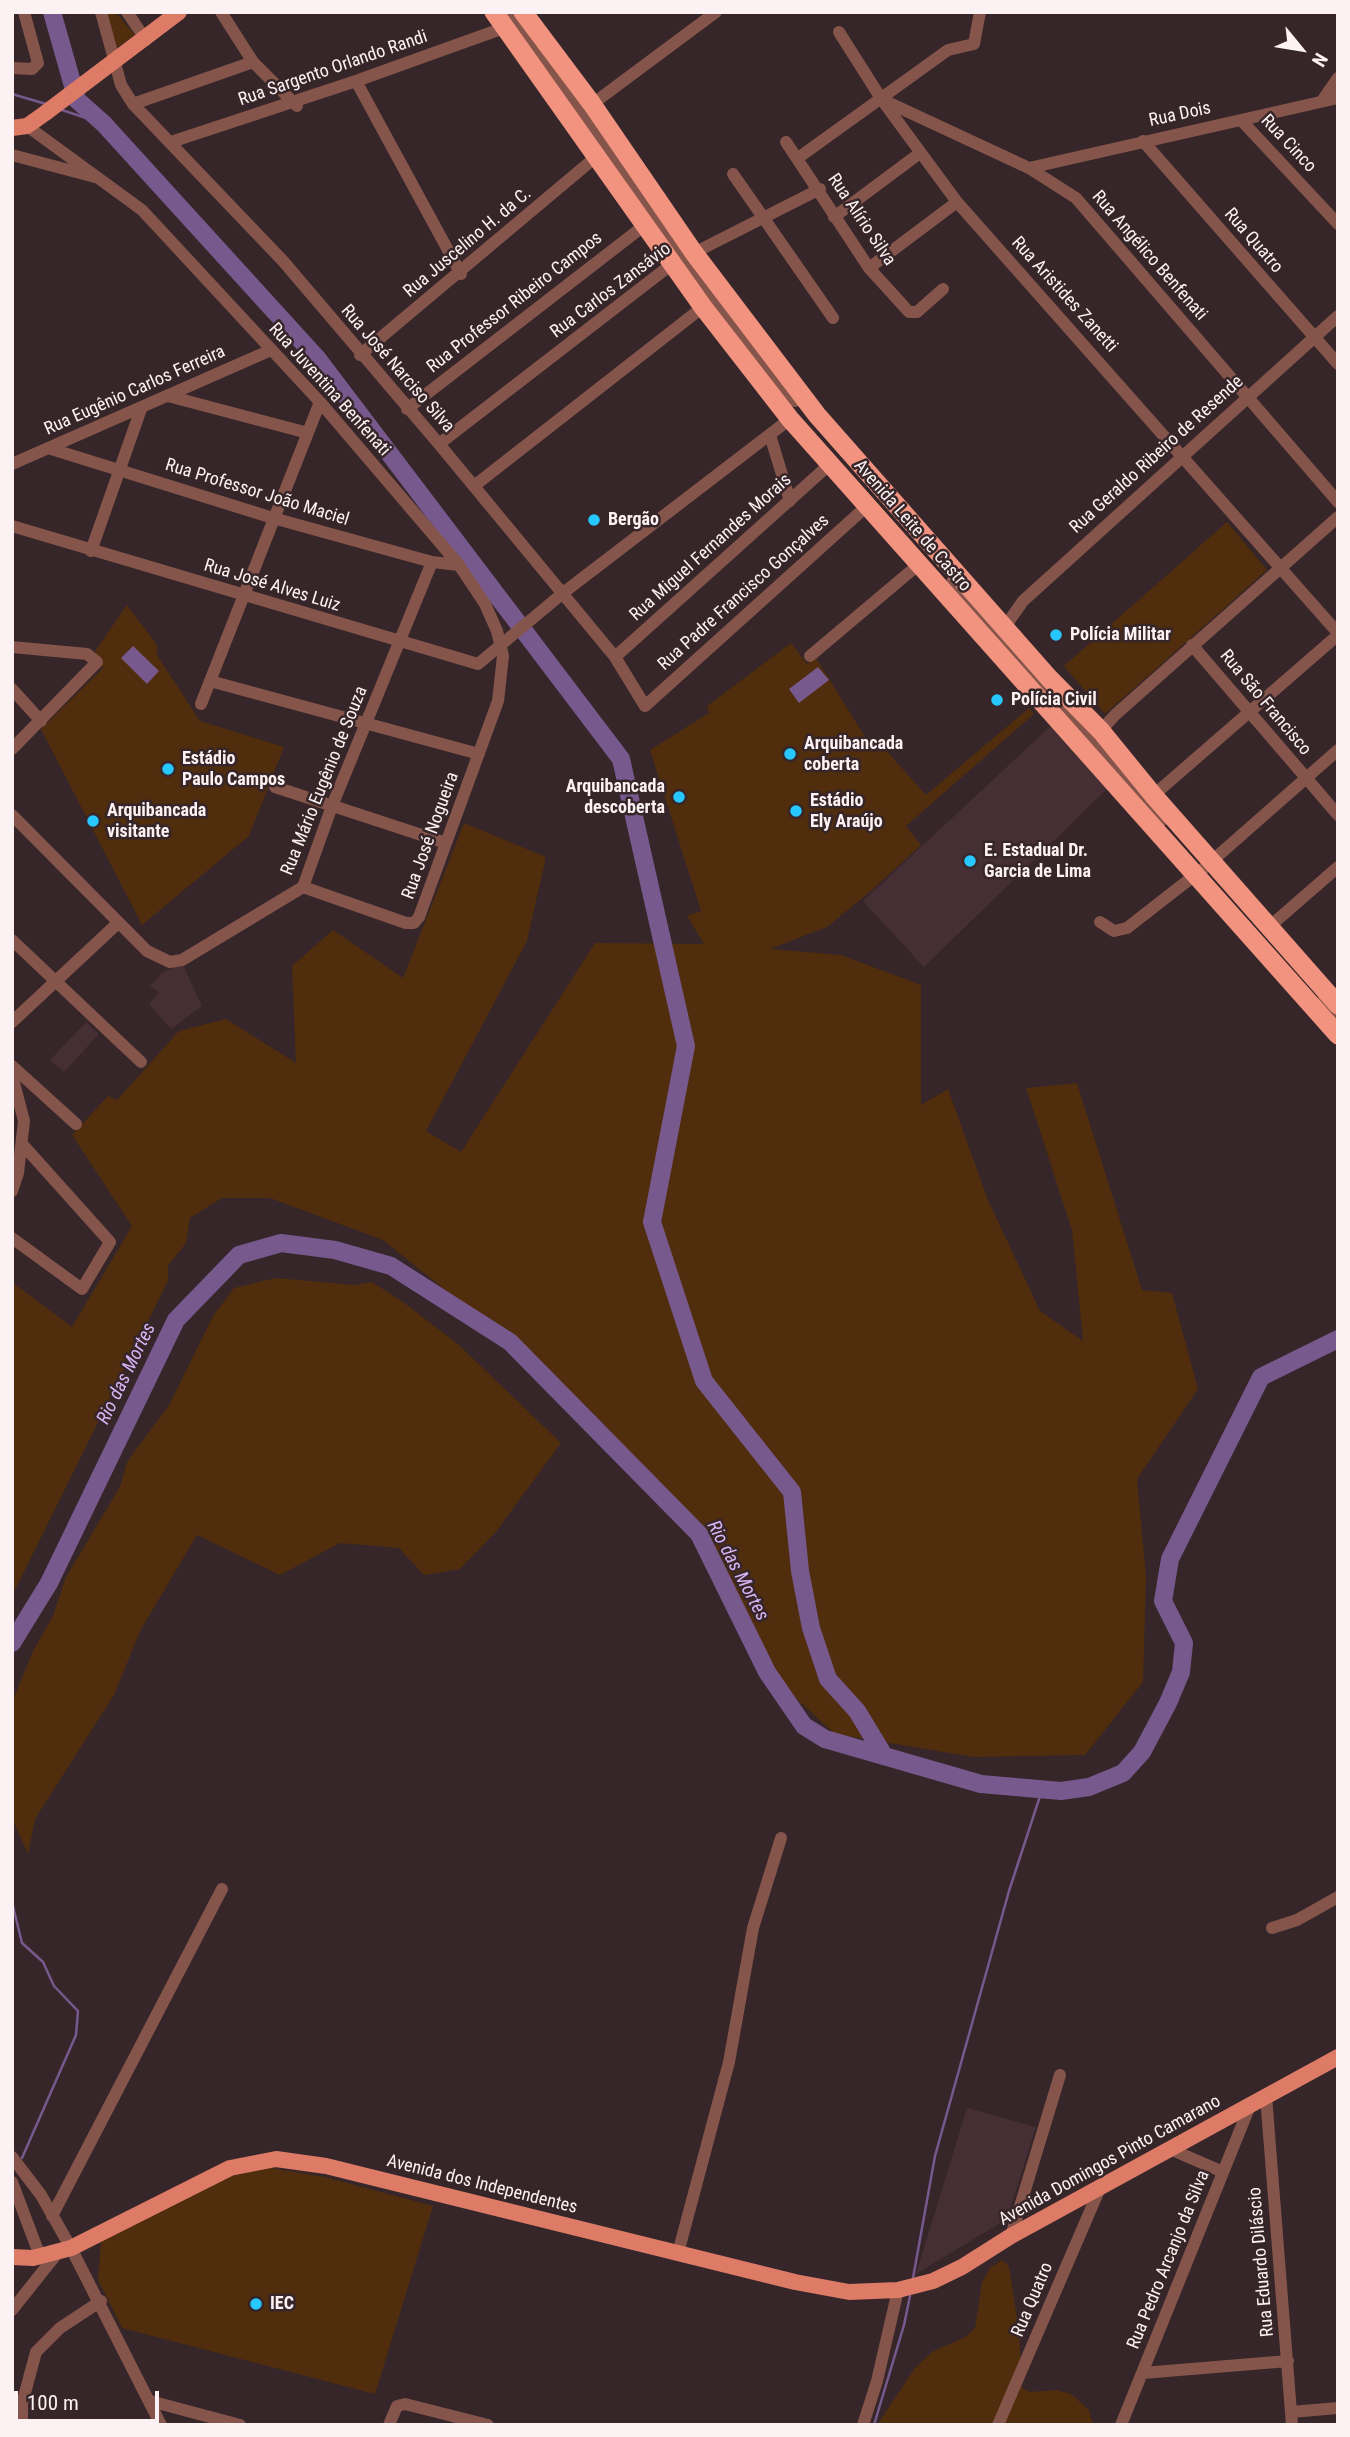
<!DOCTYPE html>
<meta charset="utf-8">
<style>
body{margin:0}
#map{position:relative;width:1350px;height:2437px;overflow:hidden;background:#362629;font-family:"Roboto Condensed",sans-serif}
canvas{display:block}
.frame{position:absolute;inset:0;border:14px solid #fcf1f3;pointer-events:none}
.north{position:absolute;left:1266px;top:14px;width:70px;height:70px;-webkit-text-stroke:5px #362629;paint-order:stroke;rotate:120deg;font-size:19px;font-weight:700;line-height:28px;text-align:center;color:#fcf1f3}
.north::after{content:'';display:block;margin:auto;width:24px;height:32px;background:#fcf1f3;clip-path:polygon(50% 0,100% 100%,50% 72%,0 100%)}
.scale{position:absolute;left:14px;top:2391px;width:145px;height:32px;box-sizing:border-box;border:4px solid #fcf1f3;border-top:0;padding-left:9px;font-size:21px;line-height:24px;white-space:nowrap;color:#fcf1f3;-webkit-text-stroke:5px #362629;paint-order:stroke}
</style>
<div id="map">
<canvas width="1350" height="2437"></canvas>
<div class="frame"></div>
<div class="north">N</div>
<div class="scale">100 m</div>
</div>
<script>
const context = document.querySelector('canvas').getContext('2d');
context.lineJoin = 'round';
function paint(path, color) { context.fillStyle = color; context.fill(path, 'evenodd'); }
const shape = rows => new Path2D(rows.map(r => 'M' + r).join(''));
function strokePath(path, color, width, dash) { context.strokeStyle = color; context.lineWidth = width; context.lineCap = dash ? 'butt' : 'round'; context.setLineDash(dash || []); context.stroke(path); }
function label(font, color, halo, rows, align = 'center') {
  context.font = font + ' "Roboto Condensed",sans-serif'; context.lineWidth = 5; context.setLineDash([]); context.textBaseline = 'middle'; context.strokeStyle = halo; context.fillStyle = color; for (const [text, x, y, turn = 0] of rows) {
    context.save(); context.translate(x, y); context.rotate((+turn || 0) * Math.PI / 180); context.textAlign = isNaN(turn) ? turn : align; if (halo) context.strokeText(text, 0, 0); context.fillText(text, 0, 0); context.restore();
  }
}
const built = shape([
 [1055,722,1111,785,924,967,863,901],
 [182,963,202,1006,171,1029,149,1004,159,992,150,986,161,974],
 [86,1022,99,1034,64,1072,50,1060],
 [967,2108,1036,2127,1007,2219,916,2274]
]);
const green = shape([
 [107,12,115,12,135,35,115,49],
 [1227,522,1267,570,1105,714,1064,666],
 [127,605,157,645,157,655,200,721,284,747,249,836,142,925,41,729,103,668,95,651],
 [791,643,807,664,816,658,875,753,883,747,926,795,1029,708,1034,714,906,826,921,845,872,890,827,927,770,949,841,955,921,985,921,1105,948,1089,988,1200,1040,1311,1083,1341,1072,1230,1026,1088,1077,1083,1142,1290,1172,1293,1198,1389,1137,1479,1146,1576,1143,1682,1085,1755,974,1757,835,1734,767,1672,699,1534,510,1342,383,1240,270,1198,222,1198,190,1218,186,1243,168,1266,168,1281,12,1596,12,1282,72,1327,132,1226,72,1135,108,1096,117,1100,179,1031,226,1019,296,1063,292,966,333,930,403,978,464,823,546,857,527,941,426,1131,461,1152,595,943,704,944,687,916,701,911,650,750,709,713,707,706],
 [276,1278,354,1285,372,1282,403,1302,459,1345,561,1443,495,1533,460,1569,424,1575,399,1548,340,1543,280,1575,197,1535,140,1631,114,1695,35,1819,28,1854,12,1818,12,1702,33,1651,53,1616,66,1577,120,1487,127,1462,169,1405,213,1316,234,1288],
 [270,2168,325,2177,433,2206,375,2394,122,2328,98,2280,101,2242,206,2185,227,2177],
 [1002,2260,1009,2266,1019,2332,1022,2388,1030,2392,1056,2390,1071,2394,1089,2410,1093,2425,877,2425,915,2368,932,2352,965,2337,975,2328,982,2282,990,2268]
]);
const water = shape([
 [133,646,159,671,147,684,121,658],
 [818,667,829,680,799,703,789,689]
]);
const stream = shape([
 [12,94,46,104],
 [62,110,104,124],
 [12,1902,22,1943,43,1962,54,1986,78,2011,76,2035,22,2158],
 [913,2278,935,2156,1009,1891,1042,1790],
 [874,2425,904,2325,910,2296]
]);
const river = shape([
 [52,12,77,100,104,124,317,358,621,759,686,1046,652,1222,704,1381,792,1492,800,1571,811,1628,828,1679,857,1711,883,1754],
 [12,1643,49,1583,176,1320,239,1255,281,1243,335,1250,391,1266,510,1342,699,1534,767,1672,804,1726,825,1739,981,1784,1061,1791,1089,1787,1123,1773,1142,1752,1168,1703,1181,1672,1184,1643,1163,1601,1170,1559,1261,1377,1338,1339]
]);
const minor = shape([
 [101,12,121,85,133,104,283,261,439,444,615,657,645,706,867,506],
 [127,12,146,40],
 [221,12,253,62,297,106],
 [510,12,682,259,795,401],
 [839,32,882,100,957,202,1338,633],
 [12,68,32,69,38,63,24,12],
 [356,81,461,274],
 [885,101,1029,168,1076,198,1338,502],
 [1322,101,1338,78],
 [133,104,253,62],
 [587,108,716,12],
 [1241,120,1338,224],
 [27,126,142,210,320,402,459,565,485,604,497,631,503,656,498,701,419,917,414,923,406,923,303,887],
 [1143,141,1338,364],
 [171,142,356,81,512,25],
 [786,142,869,268,909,312,917,312,943,289],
 [12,155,95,177],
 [798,158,948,50,974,44,980,12],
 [1029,168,1338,98],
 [733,174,833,318],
 [834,217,920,153],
 [869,268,957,202],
 [360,355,597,156],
 [168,396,308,433],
 [407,409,645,225],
 [770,435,790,501],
 [439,444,672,264,820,189],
 [48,448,273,518,432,562,459,565],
 [12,464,271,350],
 [474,486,703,307],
 [12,526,478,664,563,593,790,419],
 [91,551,141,409],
 [952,582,1162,820],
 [1002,631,1023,601,1338,316],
 [1192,645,1338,815],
 [12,647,87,654,97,662,12,749],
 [810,656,918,565],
 [615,657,830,464],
 [210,681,479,754],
 [12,689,41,721],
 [201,704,320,402],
 [1097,735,1115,715,1338,517],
 [275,787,446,843],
 [1148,800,1338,635],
 [12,815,147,951,170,962,182,960,303,887,332,806,432,562],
 [1100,922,1114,931,1127,928,1204,868,1338,750],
 [1269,927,1338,867],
 [12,940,141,1062],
 [1323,1001,1338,1018],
 [12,1022,118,923],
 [12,1066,76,1124],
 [12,1075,24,1121,18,1173,12,1191],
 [12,1238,82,1289,110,1242,23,1145],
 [1272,1928,1297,1920,1338,1897],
 [1266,2096,1292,2425],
 [1170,2149,1223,2172],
 [12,2157,41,2195,71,2248,161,2425],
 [12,2182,40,2256],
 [52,2216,222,1889],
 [1011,2236,1060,2075],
 [678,2253,729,2062,753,1928,781,1838],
 [12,2310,59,2251],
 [1143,2373,1288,2361],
 [150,2401,240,2425],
 [1291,2412,1338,2408],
 [22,2425,22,2404,36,2352,60,2328,101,2301],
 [389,2425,397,2406,405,2404,488,2425],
 [863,2425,877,2381,898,2290],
 [998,2425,1100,2188],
 [1121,2425,1249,2108]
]);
const major = shape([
 [12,128,27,126,44,114,179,12],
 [12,2257,33,2258,71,2248,230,2168,276,2159,326,2166,795,2282,849,2292,898,2290,933,2281,962,2267,1011,2236,1338,2057]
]);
const highway = shape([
 [494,12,703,307,790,419,1338,1035],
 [523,12,592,104,694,253,817,415,1049,678,1101,731,1154,796,1338,1005]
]);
const markers = [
 [594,520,7,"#27c8ff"],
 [1056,635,7,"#27c8ff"],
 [997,700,7,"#27c8ff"],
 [790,754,7,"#27c8ff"],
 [168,769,7,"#27c8ff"],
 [679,797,7,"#27c8ff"],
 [796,811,7,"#27c8ff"],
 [93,821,7,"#27c8ff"],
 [970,861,7,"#27c8ff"],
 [256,2304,7,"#27c8ff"]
];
const streetNames = [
 ["Rua Sargento Orlando Randi",333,69,-19],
 ["Rua Dois",1180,115,-12],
 ["Rua Cinco",1288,144,47],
 ["Rua Alírio Silva",861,220,56],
 ["Rua Quatro",1253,241,49],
 ["Rua Juscelino H. da C.",468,243,-40],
 ["Rua Angélico Benfenati",1149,256,49],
 ["Rua Carlos Zansávio",611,291,-37],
 ["Rua Aristides Zanetti",1064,295,48],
 ["Rua Professor Ribeiro Campos",515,303,-38],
 ["Rua José Narciso Silva",397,369,49],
 ["Rua Juventina Benfenati",329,390,48],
 ["Rua Eugênio Carlos Ferreira",135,391,-24],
 ["Rua Geraldo Ribeiro de Resende",1157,455,-42],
 ["Rua Professor João Maciel",257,493,17],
 ["Avenida Leite de Castro",912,526,49],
 ["Rua Miguel Fernandes Morais",711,548,-42],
 ["Rua José Alves Luiz",272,586,17],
 ["Rua Padre Francisco Gonçalves",744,593,-42],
 ["Rua São Francisco",1265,703,50],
 ["Rua Mário Eugênio de Souza",325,781,-68],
 ["Rua José Nogueira",431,836,-70],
 ["Avenida Domingos Pinto Camarano",1110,2161,-29],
 ["Avenida dos Independentes",482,2185,14],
 ["Rua Pedro Arcanjo da Silva",1169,2260,-68],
 ["Rua Eduardo Diláscio",1262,2262,-95],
 ["Rua Quatro",1033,2300,-67]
];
const poiNames = [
 ["Bergão",608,520],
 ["Polícia Militar",1070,635],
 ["Polícia Civil",1011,700],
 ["Arquibancada",804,744],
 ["coberta",804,765],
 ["Estádio",182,759],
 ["Paulo Campos",182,780],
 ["Arquibancada",665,787,"right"],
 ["descoberta",665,808,"right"],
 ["Estádio",810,801],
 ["Ely Araújo",810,822],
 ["Arquibancada",107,811],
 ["visitante",107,832],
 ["E. Estadual Dr.",984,851],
 ["Garcia de Lima",984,872],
 ["IEC",270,2304]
];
const waterNames = [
 ["Rio das Mortes",127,1374,-64],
 ["Rio das Mortes",737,1571,62]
];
paint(built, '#452f34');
paint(green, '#502d0d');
paint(water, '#77598e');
strokePath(stream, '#77598e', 2.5);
strokePath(river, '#77598e', 18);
strokePath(minor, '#85554b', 12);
strokePath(major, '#dd7b67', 16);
strokePath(highway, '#f2937f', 19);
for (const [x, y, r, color] of markers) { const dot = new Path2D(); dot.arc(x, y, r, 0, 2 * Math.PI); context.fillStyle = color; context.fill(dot); strokePath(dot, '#362629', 2.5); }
label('18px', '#fcf1f3', '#362629', streetNames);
label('bold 18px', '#fcf1f3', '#362629', poiNames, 'left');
label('italic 19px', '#d9b5f5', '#362629', waterNames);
</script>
